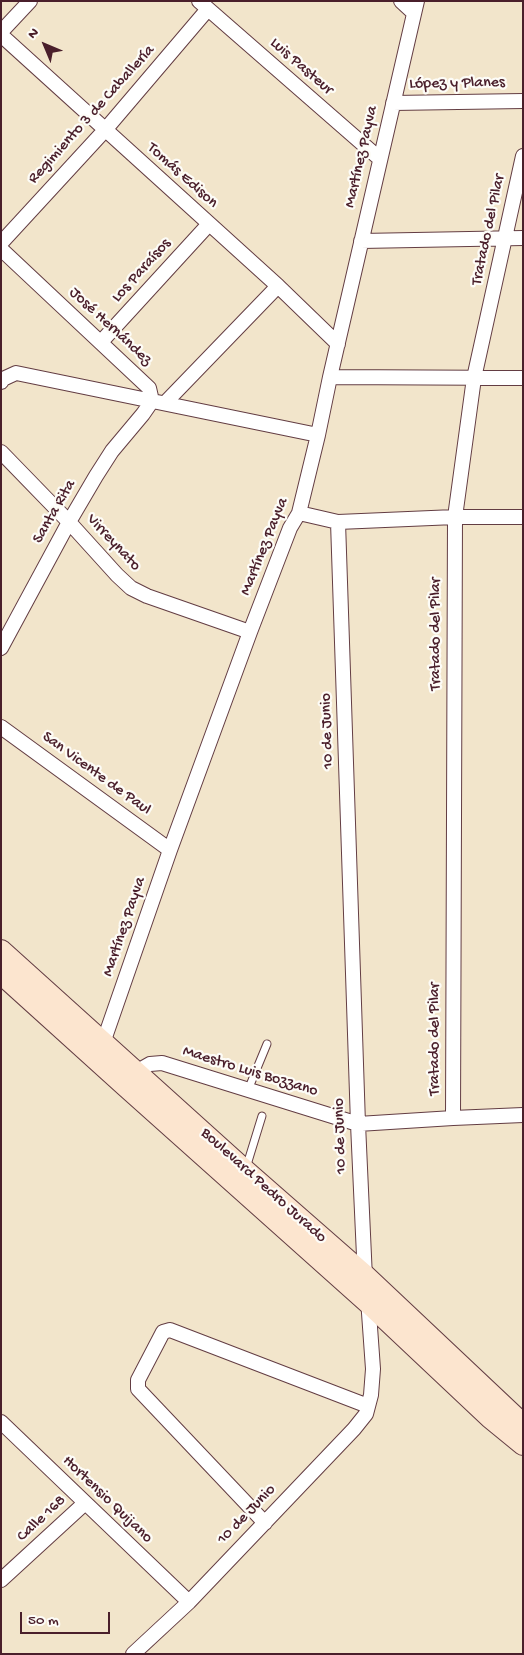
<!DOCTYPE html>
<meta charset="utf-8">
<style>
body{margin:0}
#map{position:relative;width:524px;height:1655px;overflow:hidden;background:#f2e5cb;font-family:"Gochi Hand",sans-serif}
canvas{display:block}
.frame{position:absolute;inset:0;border:2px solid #4a1f2b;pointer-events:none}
.north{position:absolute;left:20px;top:20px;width:50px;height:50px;-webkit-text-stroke:4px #fdfcf7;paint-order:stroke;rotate:315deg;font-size:14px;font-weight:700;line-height:20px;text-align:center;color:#4a1f2b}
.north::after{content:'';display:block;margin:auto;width:18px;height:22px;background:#4a1f2b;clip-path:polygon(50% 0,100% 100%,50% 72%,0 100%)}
.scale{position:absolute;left:20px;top:1612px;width:90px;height:22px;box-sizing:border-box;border:2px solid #4a1f2b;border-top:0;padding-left:6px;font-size:15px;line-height:18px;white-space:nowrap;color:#4a1f2b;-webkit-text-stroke:4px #fdfcf7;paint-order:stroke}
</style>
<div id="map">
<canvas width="524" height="1655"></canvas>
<div class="frame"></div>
<div class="north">N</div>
<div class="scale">50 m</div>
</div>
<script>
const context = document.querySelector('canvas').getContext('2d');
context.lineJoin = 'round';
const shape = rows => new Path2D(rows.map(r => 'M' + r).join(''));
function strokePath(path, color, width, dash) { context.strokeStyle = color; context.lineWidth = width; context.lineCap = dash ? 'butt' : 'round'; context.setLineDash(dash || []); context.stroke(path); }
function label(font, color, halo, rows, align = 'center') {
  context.font = font + ' "Gochi Hand",sans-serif'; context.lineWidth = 4.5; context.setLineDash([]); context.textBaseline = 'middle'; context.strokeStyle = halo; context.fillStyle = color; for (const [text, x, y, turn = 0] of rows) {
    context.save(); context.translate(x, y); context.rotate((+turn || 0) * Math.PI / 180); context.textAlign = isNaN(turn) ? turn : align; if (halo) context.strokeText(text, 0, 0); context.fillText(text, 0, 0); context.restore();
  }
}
const service = shape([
 [248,1090,267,1044],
 [246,1168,262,1116]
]);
const minor = shape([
 [199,1,380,159],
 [401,1,414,13],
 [1,32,30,1],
 [1,35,278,286,338,344],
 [393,103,523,101],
 [361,241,523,238],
 [1,243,105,130,208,9],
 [1,249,149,388,152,401],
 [101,342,209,224],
 [330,377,523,378],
 [1,382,3,379,16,373,318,435],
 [165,403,278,286],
 [1,452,69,522,117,575,131,588,147,596,250,632],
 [299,513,338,522,455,517,523,517],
 [338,522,358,1124,365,1278],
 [1,648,69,522,96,476,112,451,143,414,152,401],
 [1,727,170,850],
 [99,1047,103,1043,170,850,250,632,290,528,299,513,318,435,330,377,417,1],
 [131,1078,136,1072,150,1064,162,1063,358,1124,453,1118,523,1115],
 [453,1118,455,517,474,378,523,156],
 [1,1422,189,1602],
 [265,1523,138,1389,138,1380,163,1332,170,1330,368,1406],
 [1,1580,85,1503],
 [133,1654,189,1602,354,1429,366,1414,371,1395,373,1369,368,1299]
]);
const secondary = shape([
 [1,950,245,1170,365,1275,523,1424],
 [1,974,125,1086,369,1304,490,1418,523,1445]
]);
const streetNames = [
 ["Luis Pasteur",301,67,41],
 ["López y Planes",457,84,-1],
 ["Regimiento 3 de Caballería",92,115,-48],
 ["Martínez Payva",362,157,-77],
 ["Tomás Edison",182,176,42],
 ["Tratado del Pilar",489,230,-78],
 ["Los Paraísos",142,271,-48],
 ["José Hernández",110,327,43],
 ["Santa Rita",55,512,-60],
 ["Virreynato",113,543,47],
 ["Martínez Payva",265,547,-68],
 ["Tratado del Pilar",437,634,-90],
 ["10 de Junio",328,731,-92],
 ["San Vicente de Paul",96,774,36],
 ["Martínez Payva",125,927,-71],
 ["Tratado del Pilar",436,1039,-90],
 ["Maestro Luis Bozzano",250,1072,17],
 ["10 de Junio",341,1136,-92],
 ["Boulevard Pedro Jurado",263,1186,42],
 ["Hortensio Quijano",107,1500,44],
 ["10 de Junio",247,1515,-46],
 ["Calle 168",42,1519,-43]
];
strokePath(service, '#633d43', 9);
strokePath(minor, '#633d43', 16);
strokePath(secondary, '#633d43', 22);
strokePath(service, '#fff', 7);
strokePath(minor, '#fff', 14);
strokePath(secondary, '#fce5cf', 20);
label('16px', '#4a1f2b', '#fdfcf7', streetNames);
</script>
